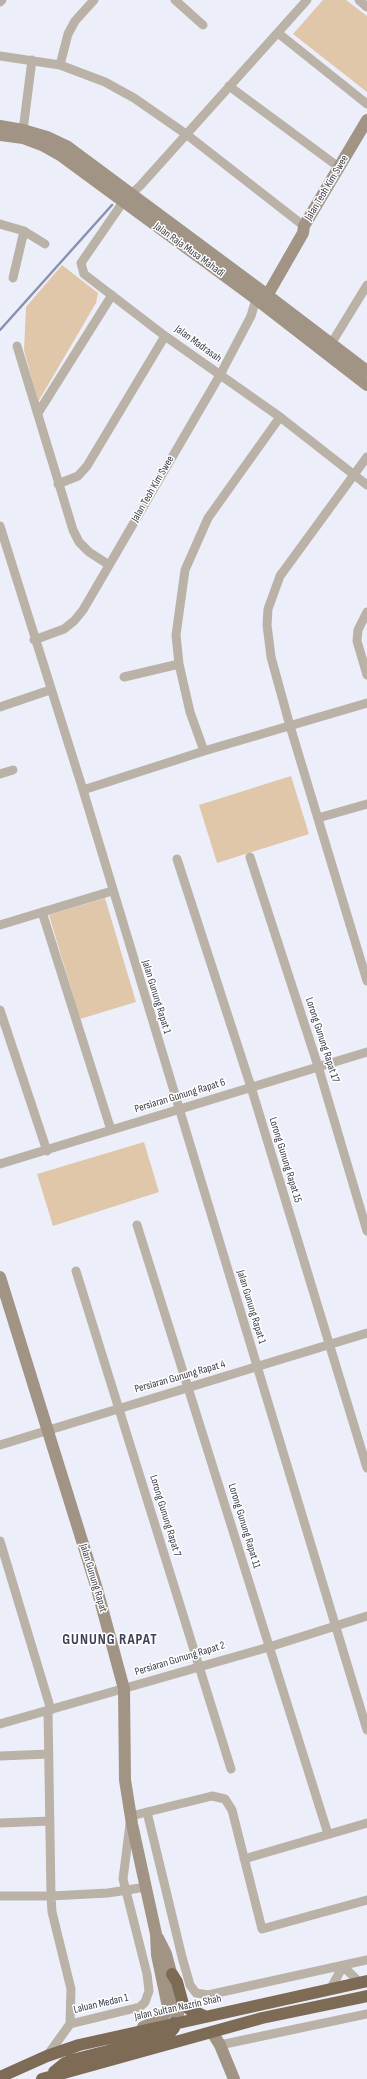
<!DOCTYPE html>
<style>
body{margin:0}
canvas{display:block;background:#eceffa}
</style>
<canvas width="367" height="2079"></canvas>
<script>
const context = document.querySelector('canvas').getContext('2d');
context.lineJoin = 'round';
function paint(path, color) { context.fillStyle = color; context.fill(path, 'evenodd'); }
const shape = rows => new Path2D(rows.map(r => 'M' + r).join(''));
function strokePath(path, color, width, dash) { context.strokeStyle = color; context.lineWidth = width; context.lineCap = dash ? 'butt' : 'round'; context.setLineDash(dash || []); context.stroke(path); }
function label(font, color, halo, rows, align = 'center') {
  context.font = font + ' "Sofia Sans Condensed",sans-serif'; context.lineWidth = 3; context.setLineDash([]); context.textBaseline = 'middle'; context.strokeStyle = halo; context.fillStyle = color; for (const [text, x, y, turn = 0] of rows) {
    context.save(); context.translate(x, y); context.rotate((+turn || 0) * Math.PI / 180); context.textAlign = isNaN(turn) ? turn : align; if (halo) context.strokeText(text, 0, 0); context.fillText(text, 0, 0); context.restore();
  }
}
const green = shape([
 [323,0,346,0,367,16,367,92,293,34],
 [62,265,98,293,96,303,38,402,24,350,26,307],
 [291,776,309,834,217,863,199,805],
 [105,898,136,1002,80,1019,49,915],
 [144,1142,159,1192,53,1226,37,1174]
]);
const stream = shape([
 [0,330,112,205]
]);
const street = shape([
 [175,0,203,25],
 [359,0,367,7],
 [0,2,2,0],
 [278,33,367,104],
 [0,56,60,65,105,82,134,98,186,134,304,226],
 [60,65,68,34,75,21,94,0],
 [229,86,340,168],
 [23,130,32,60],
 [131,194,140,186,307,0],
 [123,202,81,263,84,274,165,336,280,417,367,485],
 [0,224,24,231,45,244],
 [13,278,24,231],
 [331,344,367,285],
 [17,346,73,530,79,542,89,552,109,565],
 [38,413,112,295],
 [367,457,280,576,268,609,267,625,271,657,290,726,367,981],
 [58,484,78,476,87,466,165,336],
 [0,526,83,790,367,1730],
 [367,612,358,630,357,641,367,675],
 [34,640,64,629,74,621,83,610,220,375,251,316,256,299],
 [124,677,179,664],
 [0,707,50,690],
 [204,751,190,712,179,664,176,635,185,570,208,518,280,417],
 [0,774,13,770],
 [83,790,204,751,367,703],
 [318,818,367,804],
 [250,857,318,1066,367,1231],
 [177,859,251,1087,367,1468],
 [42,912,111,1130],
 [0,925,112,891],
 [0,1010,47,1151],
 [0,1164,367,1052],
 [137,1225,328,1834],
 [76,1271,231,1769],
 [0,1445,367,1333],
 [0,1541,51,1710],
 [48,1711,51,1896,52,1912,71,1989,70,2024],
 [0,1724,269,1647,367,1616],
 [0,1756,49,1754],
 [147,1812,182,1957,190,1985,196,1993,208,1995,367,1960],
 [0,1823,50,1821],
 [244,1859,367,1823],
 [0,1896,51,1896,108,1893,146,1887],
 [343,1966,359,1982],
 [331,1988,343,1966],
 [70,2024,140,2007,145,2002,149,1991,147,1974,123,1879,131,1816,212,1796,225,1799,232,1810,262,1929,367,1900],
 [220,2045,367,2014],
 [47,2056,70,2024]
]);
const secondary = shape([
 [0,126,23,130,47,137,68,147,262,291,367,371],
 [0,135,23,138,44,146,60,155,256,299,367,385],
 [264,301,303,233,304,226,367,120],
 [0,1277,97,1589,124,1689,125,1780,132,1824,156,1934,157,1955,168,2007,162,2019,143,2027],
 [158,1938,166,1954,177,1995,178,2014,174,2023],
 [212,2032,220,2045,234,2079]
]);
const highway = shape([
 [172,1974,177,1982,183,2004,189,2009,204,2016],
 [54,2072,65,2063,72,2060,167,2036,174,2028,174,2023],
 [0,2077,47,2056,79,2045,367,1981],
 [42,2079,262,2018,367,1996]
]);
const streetNames = [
 ["Jalan Teoh Kim Swee",327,188,-59],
 ["Jalan Raja Musa Mahadi",189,250,36],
 ["Jalan Madrasah",198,344,36],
 ["Jalan Teoh Kim Swee",153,489,-60],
 ["Jalan Gunung Rapat 1",156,997,73],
 ["Lorong Gunung Rapat 17",322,1040,72],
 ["Persiaran Gunung Rapat 6",180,1096,-17],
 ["Lorong Gunung Rapat 15",285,1160,73],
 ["Jalan Gunung Rapat 1",251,1307,73],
 ["Persiaran Gunung Rapat 4",180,1377,-16],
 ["Lorong Gunung Rapat 7",165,1516,73],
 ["Lorong Gunung Rapat 11",244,1526,73],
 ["Jalan Gunung Rapat",93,1578,73],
 ["Persiaran Gunung Rapat 2",180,1659,-17],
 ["Laluan Medan 1",101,2004,-13],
 ["Jalan Sultan Nazrin Shah",178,2008,-12]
];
const districtNames = [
 ["GUNUNG RAPAT",110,1640]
];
paint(green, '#e1c7a9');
strokePath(stream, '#8a90ae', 2.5);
strokePath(street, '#bbb2a7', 9);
strokePath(secondary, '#a19485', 12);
strokePath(highway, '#7e6b56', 12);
label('11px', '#393b46', '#fff', streetNames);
context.letterSpacing = '1px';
label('bold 15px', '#3c4157', '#fff', districtNames);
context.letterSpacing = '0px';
</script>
